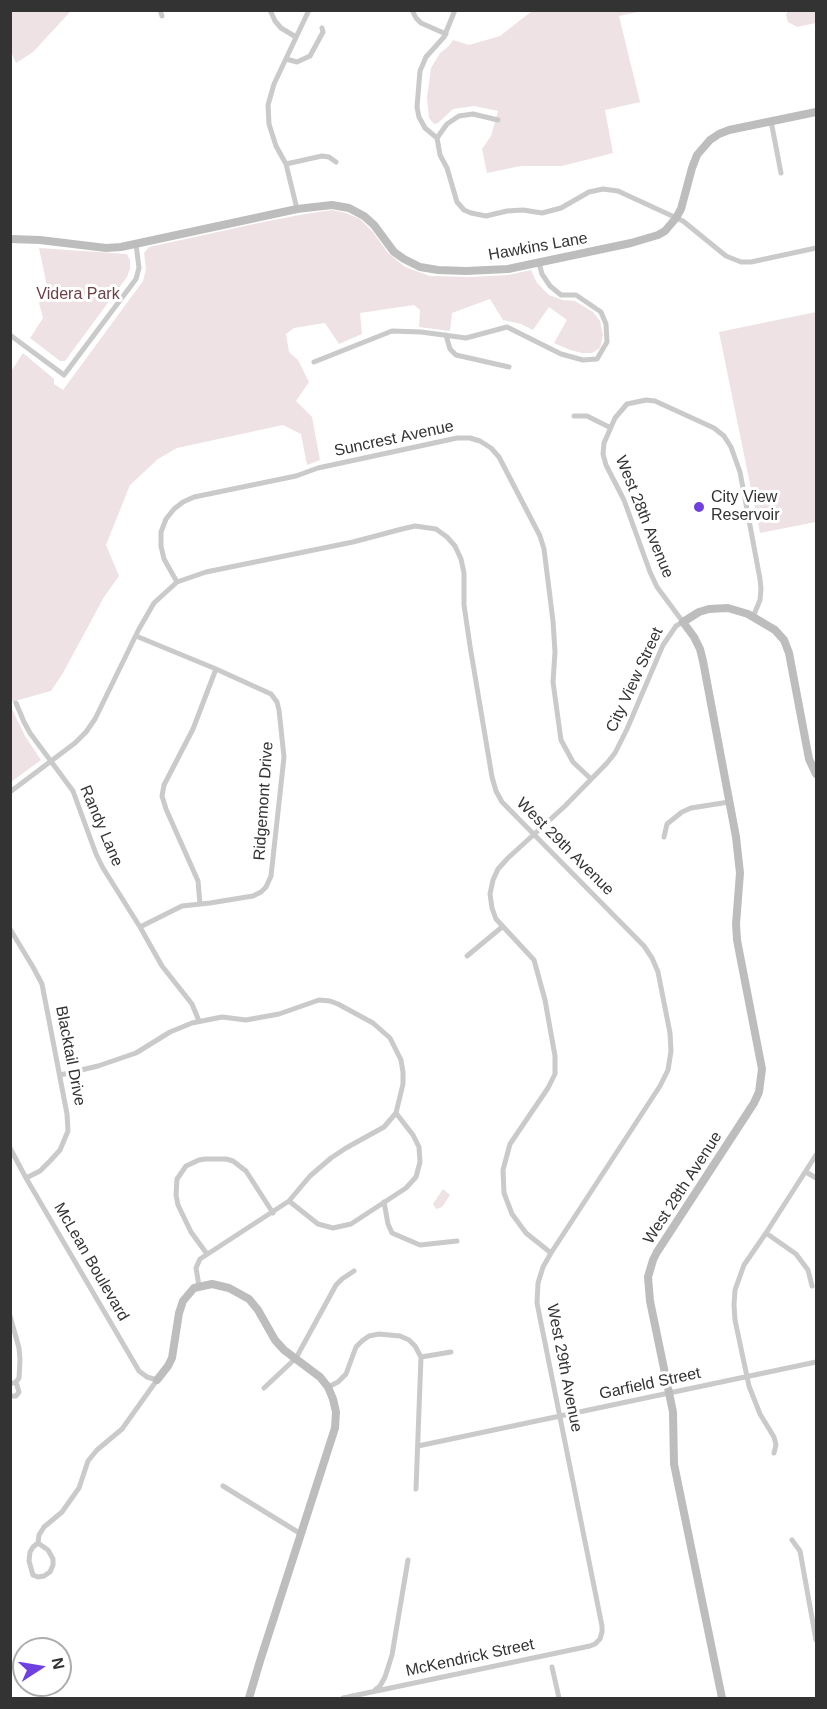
<!DOCTYPE html>
<style>
body{margin:0}
#map{position:relative;width:827px;height:1709px;overflow:hidden;background:#fff;font-family:Arial,sans-serif}
canvas{display:block}
.frame{position:absolute;inset:0;border:12px solid #333;pointer-events:none}
.north{position:absolute;left:12px;top:1637px;width:60px;height:60px;box-sizing:border-box;background:#fff;border:2px solid #adadad;border-radius:50%;rotate:78deg;font-size:16px;font-weight:700;line-height:24px;text-align:center;color:#333}
.north::after{content:'';display:block;margin:auto;width:21px;height:27px;background:#6f40df;clip-path:polygon(50% 0,100% 100%,50% 72%,0 100%)}
</style>
<div id="map">
<canvas width="827" height="1709"></canvas>
<div class="frame"></div>
<div class="north">N</div>
</div>
<script>
const context = document.querySelector('canvas').getContext('2d');
context.lineJoin = 'round';
function paint(path, color) { context.fillStyle = color; context.fill(path, 'evenodd'); }
const shape = rows => new Path2D(rows.map(r => 'M' + r).join(''));
function strokePath(path, color, width, dash) { context.strokeStyle = color; context.lineWidth = width; context.lineCap = dash ? 'butt' : 'round'; context.setLineDash(dash || []); context.stroke(path); }
function label(font, color, halo, rows, align = 'center') {
  context.font = font + ' Arial,sans-serif'; context.lineWidth = 6; context.setLineDash([]); context.textBaseline = 'middle'; context.strokeStyle = halo; context.fillStyle = color; for (const [text, x, y, turn = 0] of rows) {
    context.save(); context.translate(x, y); context.rotate((+turn || 0) * Math.PI / 180); context.textAlign = isNaN(turn) ? turn : align; if (halo) context.strokeText(text, 0, 0); context.fillText(text, 0, 0); context.restore();
  }
}
const green = shape([
 [788,10,816,11,816,23,797,27,788,22,786,15],
 [10,11,11,10,71,11,33,52,16,63,12,54,11,54],
 [532,11,643,11,619,16,640,102,605,110,613,153,562,166,521,166,487,173,482,149,491,136,498,111,474,106,453,109,438,123,434,124,429,118,427,98,431,68,440,53,449,46,453,40,469,45,500,36],
 [332,210,346,213,360,219,373,232,388,253,405,267,430,276,471,277,508,275,531,270,537,283,549,295,563,300,575,301,593,312,600,321,603,335,600,348,592,353,582,353,570,350,554,343,567,320,549,307,533,330,521,324,503,320,490,299,452,313,450,331,419,327,420,310,414,305,360,313,362,334,339,344,325,323,294,328,286,334,289,352,298,360,309,382,296,401,312,417,320,460,307,465,301,434,283,425,177,448,158,459,130,485,106,545,119,576,104,597,63,673,51,691,11,702,10,373,23,353,54,379,54,384,63,390,143,281,146,269,144,253,149,247,263,222,305,214],
 [39,248,127,254,130,260,130,269,127,277,65,361,60,361,30,338,43,318,39,303,48,291],
 [816,312,816,522,760,533,719,332],
 [11,707,25,736,41,760,11,782],
 [443,1189,450,1195,442,1207,436,1209,433,1204]
]);
const street = shape([
 [160,10,162,16],
 [270,10,275,21,281,28,296,37],
 [412,10,416,18,421,23,446,34],
 [286,59,297,62,310,56,323,32,322,28],
 [498,120,473,114,459,116,447,124,437,138,440,155,447,168,457,202,464,210,471,213,486,216,507,211,523,210,542,213,561,208,589,192,603,189,618,191,683,221,726,256,741,262,751,262,816,248],
 [771,121,781,173],
 [437,138,425,128,419,117,417,107,420,71,426,57,444,37,455,10],
 [286,164,322,156,329,157,336,162],
 [297,209,286,164,276,146,269,124,268,105,274,84,309,10],
 [10,335,64,375,136,279,139,268,136,244],
 [446,335,450,349,456,355,509,367],
 [314,362,392,331,421,332,466,338,507,327,561,354,583,360,597,359,607,342,606,324,601,312,576,295,561,295,550,286,542,274,539,263],
 [574,416,587,416,609,427],
 [177,582,164,559,161,546,161,532,166,519,174,509,183,502,194,497,296,476,318,468,457,438,470,438,480,441,491,448,499,457,540,536,544,549,553,621,555,652,553,682,561,740,573,762,591,779],
 [136,636,216,669,271,694,277,702,279,710,284,757,271,876,266,887,261,892,253,896,210,903,182,906,140,927],
 [16,703,24,722,30,733,73,791,96,854,103,868,140,927,162,966,192,1004,199,1021],
 [10,792,75,743,86,732,95,719,139,629,154,603,177,582,206,572,353,542,402,529,415,526,436,529,447,537,455,546,461,559,464,573,464,605,470,646,492,777,496,791,502,802,644,946,652,958,658,972,670,1033,671,1051,668,1070,660,1086,551,1253,543,1267,538,1283,537,1303,602,1626,602,1632,600,1639,595,1644,590,1646,343,1698],
 [664,837,667,824,682,812,691,808,729,802],
 [200,904,198,881,166,809,162,796,164,785,193,729,216,669],
 [10,929,33,967,42,984,67,1114,68,1131,60,1150,50,1161,40,1171,26,1178],
 [467,956,502,927],
 [60,1075,98,1066,136,1053,170,1032,192,1023,222,1017,246,1020,279,1014,319,1000,330,1001,338,1004,373,1023,390,1038,401,1060,403,1072,403,1084,396,1113,384,1127,346,1148,331,1158,310,1176,289,1201,200,1259,196,1268,199,1286],
 [10,1148,26,1178,139,1371,147,1377,157,1380,122,1429,97,1450,88,1461,79,1488,62,1512,44,1527,39,1535,38,1543,33,1547,30,1552,29,1561,33,1575,38,1577,44,1576,50,1572,53,1565,53,1559,48,1550,38,1543],
 [806,1172,816,1178],
 [289,1201,318,1224,333,1228,351,1224,406,1188,416,1177,420,1162,419,1147,413,1135,396,1113],
 [384,1202,388,1224,392,1233,420,1245,457,1241],
 [766,1233,744,1265,735,1290,734,1305,735,1320,749,1386,760,1414,774,1437,776,1445,774,1453],
 [551,1253,526,1233,512,1214,504,1193,503,1170,510,1144,548,1088,555,1074,555,1056,545,1000,534,960,496,919,492,908,490,894,493,880,498,869,508,858,565,806,607,763,615,753,627,729,663,645,676,626,683,622,657,587,650,572,624,500,606,465,603,454,604,443,615,418,627,404,646,400,655,401,714,428,724,436,731,447,740,472,760,579,761,589,760,600,753,617],
 [207,1254,191,1232,178,1205,176,1195,177,1179,186,1166,199,1160,205,1159,226,1159,233,1161,246,1171,273,1213],
 [812,1286,808,1270,796,1254,766,1233,816,1155],
 [10,1316,19,1348,20,1360,19,1378,16,1382,10,1384],
 [421,1357,451,1352],
 [328,1387,338,1382,346,1374,356,1347,362,1341,369,1336,379,1334,400,1336,409,1340,415,1346,421,1357,416,1489],
 [264,1388,296,1358,336,1285,342,1279,354,1271],
 [10,1396,16,1396,19,1392,16,1382],
 [418,1446,816,1362],
 [223,1486,301,1534],
 [792,1540,800,1551,816,1640],
 [552,1667,559,1698],
 [375,1690,380,1686,385,1677,392,1655,408,1560]
]);
const secondary = shape([
 [10,239,40,240,106,248,121,247,297,209,332,205,349,208,364,216,374,225,394,252,404,259,420,267,438,270,466,271,508,269,631,243,658,235,665,231,676,218,681,209,692,168,697,155,710,140,719,134,729,130,816,112],
 [157,1380,168,1366,172,1358,179,1313,183,1301,194,1288,212,1284,229,1288,249,1299,258,1310,275,1340,284,1350,320,1377,328,1387,333,1399,336,1412,335,1428,260,1661,249,1698],
 [722,1698,674,1464,673,1412,650,1301,648,1277,653,1260,657,1252,754,1103,759,1092,762,1069,737,940,736,924,740,873,736,837,703,661,700,649,694,637,683,622,699,612,709,609,728,608,748,614,775,630,784,640,789,653,809,759,816,774]
]);
const markers = [
 [699,507,6,"#6f40df"]
];
const streetNames = [
 ["Hawkins Lane",538,247,-10],
 ["Suncrest Avenue",394,439,-12],
 ["West 28th Avenue",644,517,68],
 ["City View Street",635,680,-65],
 ["Ridgemont Drive",264,801,-86],
 ["Randy Lane",101,826,67],
 ["West 29th Avenue",565,847,45],
 ["Blacktail Drive",70,1056,79],
 ["West 28th Avenue",683,1188,-57],
 ["McLean Boulevard",91,1262,60],
 ["West 29th Avenue",564,1368,79],
 ["Garfield Street",650,1384,-12],
 ["McKendrick Street",470,1658,-12]
];
const parkNames = [
 ["Videra Park",78,295]
];
const poiNames = [
 ["City View",711,498],
 ["Reservoir",711,516]
];
paint(green, '#eee2e4');
strokePath(street, '#cacaca', 5);
strokePath(secondary, '#bdbdbd', 8);
for (const [x, y, r, color] of markers) { const dot = new Path2D(); dot.arc(x, y, r, 0, 2 * Math.PI); context.fillStyle = color; context.fill(dot); strokePath(dot, '#fff', 2); }
label('16px', '#333', '#fff', streetNames);
label('16px', '#6d4145', '#fff', parkNames);
label('16px', '#333', '#fff', poiNames, 'left');
</script>
